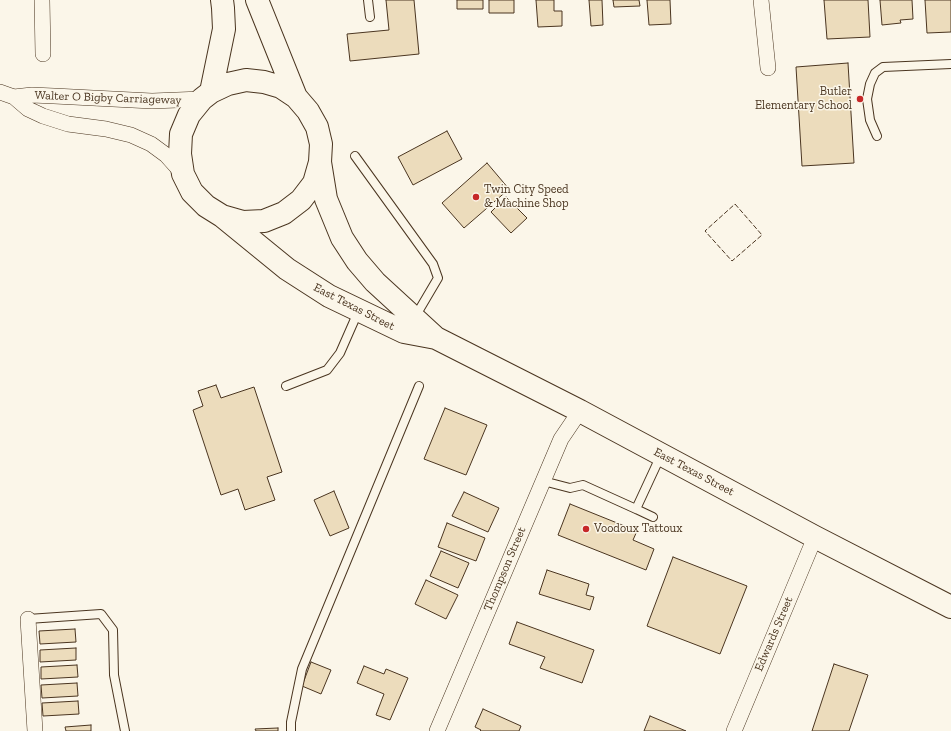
<!DOCTYPE html>
<style>
body{margin:0}
canvas{display:block;background:#fbf6e9}
</style>
<canvas width="951" height="731"></canvas>
<script>
const context = document.querySelector('canvas').getContext('2d');
context.lineJoin = 'round';
function paint(path, color) { context.fillStyle = color; context.fill(path, 'evenodd'); }
const shape = rows => new Path2D(rows.map(r => 'M' + r).join(''));
function strokePath(path, color, width, dash) { context.strokeStyle = color; context.lineWidth = width; context.lineCap = dash ? 'butt' : 'round'; context.setLineDash(dash || []); context.stroke(path); }
function label(font, color, halo, rows, align = 'center') {
  context.font = font + ' "Zilla Slab",serif'; context.lineWidth = 3; context.setLineDash([]); context.textBaseline = 'middle'; context.strokeStyle = halo; context.fillStyle = color; for (const [text, x, y, turn = 0] of rows) {
    context.save(); context.translate(x, y); context.rotate((+turn || 0) * Math.PI / 180); context.textAlign = isNaN(turn) ? turn : align; if (halo) context.strokeText(text, 0, 0); context.fillText(text, 0, 0); context.restore();
  }
}
const building = shape([
 [386,0,414,0,419,54,350,61,347,34,389,30,386,0],
 [457,0,483,0,483,9,457,9,457,0],
 [489,0,514,0,514,13,489,13,489,0],
 [536,0,554,0,554,11,562,11,562,26,538,27,536,0],
 [589,0,602,0,603,25,591,26,589,0],
 [613,0,639,0,640,6,614,7,613,0],
 [647,0,670,0,671,24,649,25,647,0],
 [824,0,868,0,870,37,827,39,824,0],
 [880,0,912,0,913,19,900,20,901,23,882,25,880,0],
 [925,0,951,0,951,32,927,33,925,0],
 [848,63,854,163,802,166,796,67,848,63],
 [447,131,462,159,413,185,398,157,447,131],
 [487,163,509,189,464,228,442,203,487,163],
 [506,197,527,218,511,233,491,212,506,197],
 [216,385,221,398,254,387,282,472,267,477,275,500,245,510,238,489,221,495,193,410,203,406,198,391,216,385],
 [445,408,487,425,466,475,424,459,445,408],
 [334,491,349,528,330,536,314,500,334,491],
 [464,492,499,508,488,532,452,516,464,492],
 [570,504,637,531,633,540,654,549,646,570,558,535,570,504],
 [447,523,485,538,476,561,438,547,447,523],
 [441,551,469,563,458,588,430,576,441,551],
 [673,557,747,586,720,654,647,626,673,557],
 [547,570,589,584,586,595,594,597,590,610,539,594,547,570],
 [426,580,458,595,446,619,415,604,426,580],
 [517,622,594,650,582,683,540,668,545,657,509,644,517,622],
 [75,629,76,642,40,644,39,631,75,629],
 [76,648,76,660,40,662,40,650,76,648],
 [311,662,331,670,321,694,302,686,311,662],
 [834,664,868,675,849,731,812,731,834,664],
 [77,665,78,677,41,679,41,667,77,665],
 [364,666,384,674,386,669,408,678,390,720,376,715,384,694,357,683,364,666],
 [77,683,78,696,42,698,41,685,77,683],
 [78,701,79,714,43,716,42,703,78,701],
 [483,709,521,726,519,731,480,731,481,730,475,727,483,709],
 [650,716,686,731,644,731,650,716],
 [91,725,91,731,66,731,65,727,91,725],
 [278,728,278,731,256,731,255,729,278,728]
]);
const lane = shape([
 [368,0,370,17],
 [877,136,870,120,867,99,870,84,875,73,883,67,951,64],
 [355,156,433,264,438,278,415,317],
 [286,386,327,370,340,353,358,312],
 [543,481,570,488,583,485,636,509,661,455],
 [636,509,653,517],
 [28,619,101,614,113,630,114,675,125,731],
 [291,731,291,722,302,669,419,386]
]);
const street = shape([
 [42,0,43,54],
 [761,0,768,68],
 [0,92,14,97,28,109,43,116,68,124,106,129,131,135,151,144,166,155,183,174],
 [14,97,32,95,54,96,152,101,202,99],
 [28,619,35,731],
 [437,731,561,439,580,411],
 [734,731,815,537]
]);
const primary = shape([
 [257,0,296,97],
 [211,92,224,29,223,8,222,0],
 [320,162,314,183,301,200,284,213,264,221,243,222,222,216,206,206,192,192,183,174,180,154,181,134,189,115,202,99,211,92,228,84,246,80,264,82,281,87,296,97,308,111,317,127,321,144,320,162,326,199,342,238,357,261,375,282,436,338],
 [222,216,287,269,329,296,404,332,436,338,580,411,815,537,951,607]
]);
const fence = shape([
 [735,204,762,235,732,261,705,231,735,204]
]);
const markers = [
 [860,99,4,"#c62828"],
 [476,197,4,"#c62828"],
 [586,529,4,"#c62828"]
];
const poiNames = [
 ["Butler",852,92,"right"],
 ["Elementary School",852,106,"right"],
 ["Twin City Speed",484,190],
 ["& Machine Shop",484,204],
 ["Voodoux Tattoux",594,529]
];
const streetNames = [
 ["Walter O Bigby Carriageway",108,98,2],
 ["East Texas Street",354,307,27],
 ["East Texas Street",694,472,28],
 ["Thompson Street",505,569,-67],
 ["Edwards Street",774,634,-67]
];
paint(building, '#ecdcbc');
strokePath(building, '#4a3520', 1);
strokePath(lane, '#4a3520', 10);
strokePath(street, '#4a3520', 16);
strokePath(primary, '#4a3520', 24);
strokePath(lane, '#fbf6e9', 8);
strokePath(street, '#fbf6e9', 15);
strokePath(primary, '#fbf6e9', 22);
strokePath(fence, '#4a3520', 1, [5, 2]);
for (const [x, y, r, color] of markers) { const dot = new Path2D(); dot.arc(x, y, r, 0, 2 * Math.PI); context.fillStyle = color; context.fill(dot); strokePath(dot, '#fbf6e9', 1.5); }
label('12px', '#4a3520', '#fbf6e9', poiNames, 'left');
label('12px', '#4a3520', '#fbf6e9', streetNames);
</script>
